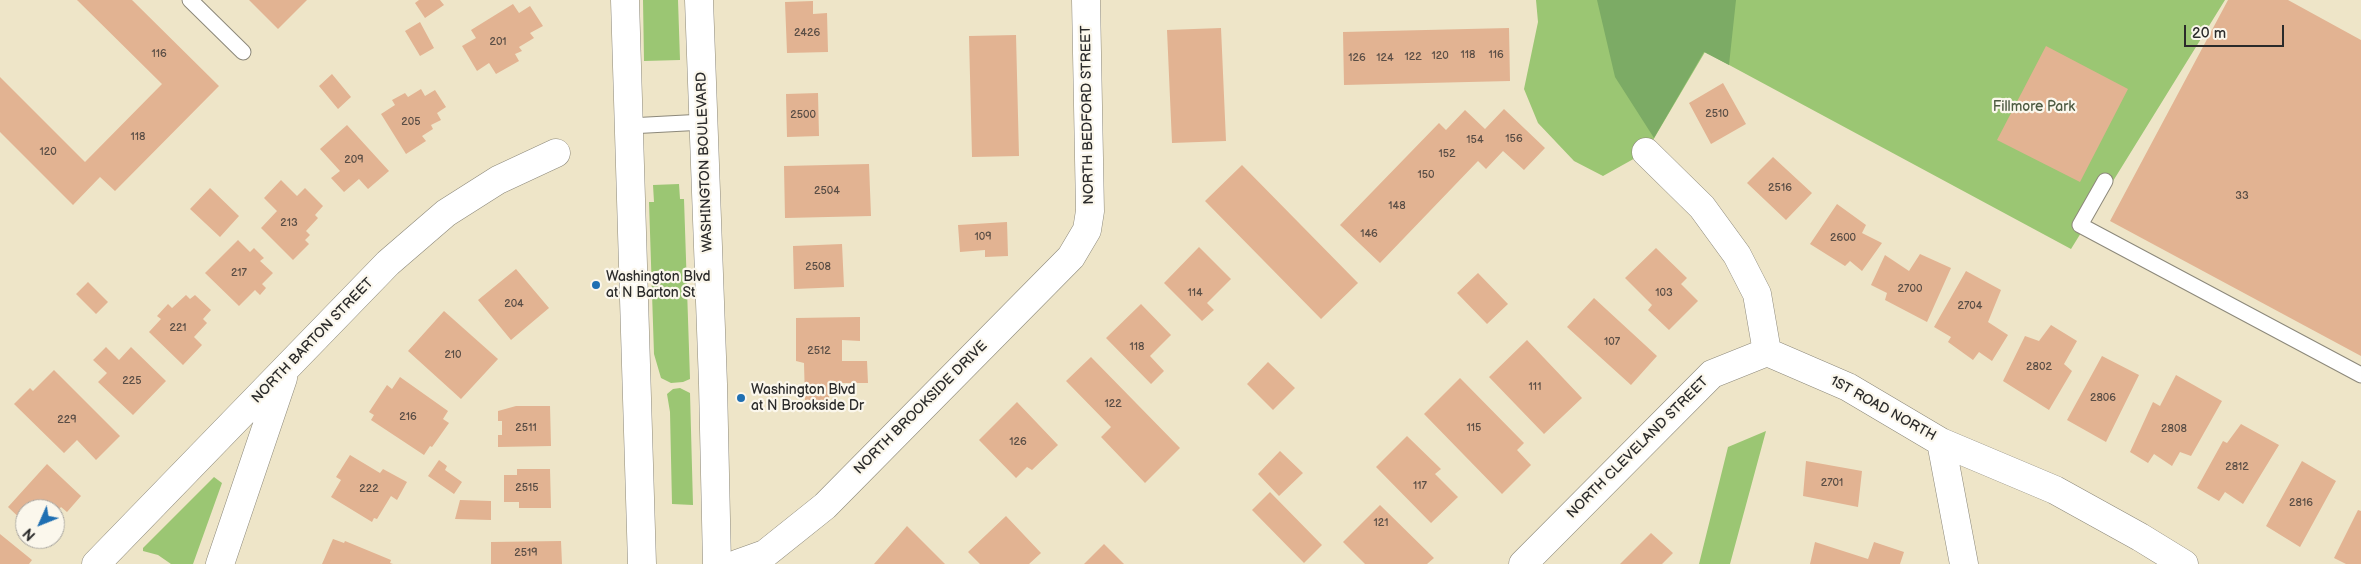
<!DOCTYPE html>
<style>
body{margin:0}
#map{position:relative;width:2361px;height:564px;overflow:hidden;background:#eee5c8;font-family:"Balsamiq Sans",sans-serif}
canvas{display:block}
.north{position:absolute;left:15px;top:499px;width:50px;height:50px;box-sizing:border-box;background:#fbf7ec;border:1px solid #a8a59f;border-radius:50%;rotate:226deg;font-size:14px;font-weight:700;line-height:20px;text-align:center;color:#2b2b2b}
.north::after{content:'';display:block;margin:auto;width:18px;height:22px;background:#1f6fb2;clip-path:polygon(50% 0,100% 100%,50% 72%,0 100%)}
.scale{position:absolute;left:2184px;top:25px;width:100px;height:22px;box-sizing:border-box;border:2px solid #2b2b2b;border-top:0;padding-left:6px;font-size:15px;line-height:18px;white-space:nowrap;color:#2b2b2b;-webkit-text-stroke:4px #fbf7ec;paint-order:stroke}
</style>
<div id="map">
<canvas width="2361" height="564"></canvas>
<div class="north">N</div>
<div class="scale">20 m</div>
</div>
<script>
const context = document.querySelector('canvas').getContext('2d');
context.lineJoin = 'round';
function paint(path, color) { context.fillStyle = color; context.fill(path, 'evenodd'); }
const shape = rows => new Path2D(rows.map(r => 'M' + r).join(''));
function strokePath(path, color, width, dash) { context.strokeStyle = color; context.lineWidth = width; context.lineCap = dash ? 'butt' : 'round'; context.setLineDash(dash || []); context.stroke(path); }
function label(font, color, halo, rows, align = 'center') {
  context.font = font + ' "Balsamiq Sans",sans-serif'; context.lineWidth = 4.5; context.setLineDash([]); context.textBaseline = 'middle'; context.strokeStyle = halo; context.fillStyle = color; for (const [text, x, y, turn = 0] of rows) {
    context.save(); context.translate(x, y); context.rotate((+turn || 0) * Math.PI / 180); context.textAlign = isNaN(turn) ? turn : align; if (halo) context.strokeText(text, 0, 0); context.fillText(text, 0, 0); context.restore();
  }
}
const green = shape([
 [643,0,678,0,680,60,644,61],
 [1536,0,2225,0,2071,249,1705,52,1646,152,1603,176,1574,161,1538,123,1524,89,1538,22],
 [679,184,680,199,684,199,690,379,683,382,671,383,661,378,654,354,649,202,654,202,653,185],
 [680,388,690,393,693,505,672,504,670,412,667,394,673,389],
 [1766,431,1730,564,1699,564,1728,447],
 [214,477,222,483,193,564,171,564,158,555,143,551,143,548]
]);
const forest = shape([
 [1597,0,1736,0,1729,65,1704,52,1654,138,1615,77]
]);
const building = shape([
 [77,0,132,0,219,86,115,191,100,177,73,205,0,132,0,77,85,162,162,84],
 [249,0,307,0,278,29],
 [419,0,440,0,444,5,425,18,415,3],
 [2228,0,2288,0,2361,40,2361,356,2110,221],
 [813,1,813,14,827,13,828,52,787,53,785,2],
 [513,4,519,13,530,6,543,26,530,33,534,38,519,47,522,51,515,54,519,61,496,74,489,63,477,71,462,46,476,38,471,30],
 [420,22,434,48,420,56,405,31],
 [1221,28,1226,141,1172,143,1167,30],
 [1509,28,1510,81,1344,85,1343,32],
 [1016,35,1019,156,972,157,969,36],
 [2046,46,2128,89,2080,182,1997,140],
 [332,74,351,97,338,109,319,86],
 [1723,83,1746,124,1711,144,1689,103],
 [421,89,425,96,435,90,446,107,437,113,441,120,431,125,433,129,422,136,426,141,406,154,381,114,395,105,392,100,405,93,408,97],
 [818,93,819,136,787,137,786,94],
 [1504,109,1545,148,1524,170,1503,151,1486,169,1478,161,1380,263,1340,225,1439,123,1446,130,1465,110,1485,129],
 [347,125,389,171,368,189,359,179,344,192,331,178,340,171,320,149],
 [1773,157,1812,193,1786,220,1747,183],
 [869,164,871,216,785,218,784,166],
 [1242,165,1358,283,1321,319,1205,201],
 [281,180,297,196,305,188,323,206,315,215,318,218,306,231,310,235,305,240,309,244,293,260,261,228,277,211,264,198],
 [210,188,239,216,220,237,190,209],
 [1837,204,1866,225,1862,233,1882,243,1862,271,1850,261,1845,266,1810,244],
 [1007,222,1008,256,985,257,985,250,960,252,958,225],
 [238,240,250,252,254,248,264,258,260,261,273,273,262,284,266,288,260,295,255,290,239,306,205,273],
 [842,244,844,287,794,289,793,246],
 [1199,247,1231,279,1207,303,1214,310,1202,321,1164,283],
 [1656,248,1687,278,1681,284,1698,301,1669,330,1648,310,1652,305,1625,278],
 [1920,254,1951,268,1927,322,1885,300,1887,293,1871,285,1885,255,1909,271],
 [516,269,549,308,511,340,478,300],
 [1966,271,2001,290,1988,322,2008,335,1992,361,1979,352,1973,360,1948,342,1951,337,1934,327],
 [1478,273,1508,304,1487,324,1457,293],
 [88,282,108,302,96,314,76,294],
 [186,295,190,299,195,295,211,310,203,319,207,323,194,337,202,345,183,365,149,332,161,319,157,316,168,304,172,308],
 [1594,298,1657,356,1631,385,1567,327],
 [1141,304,1171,335,1150,356,1164,371,1151,384,1106,338],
 [444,311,498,359,461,399,408,351],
 [860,317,860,341,842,340,842,361,867,361,868,383,829,383,829,401,805,401,804,363,796,361,796,318],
 [2051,325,2077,341,2064,364,2072,371,2049,410,2003,381,2025,336,2039,341],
 [1527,340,1582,398,1544,434,1489,377],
 [106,347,119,360,131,347,166,381,133,415,98,382,107,373,93,360],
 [2102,356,2139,375,2106,442,2067,420],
 [1091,357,1180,448,1145,483,1101,437,1111,427,1066,381],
 [1268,362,1295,388,1273,410,1247,384],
 [54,370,120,436,96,460,77,440,64,453,14,404,30,388,33,391],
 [2176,375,2222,401,2191,456,2180,452,2172,466,2154,454,2148,463,2130,452,2153,402,2160,406],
 [400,377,448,411,443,419,449,423,432,447,430,446,424,455,371,420,374,415,369,412,387,385,392,389],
 [1460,378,1524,443,1517,450,1531,465,1502,494,1424,414],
 [1017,402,1058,445,1032,470,1027,467,1016,478,979,440],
 [516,406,550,406,551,446,498,447,498,435,502,435,502,421,498,421,498,411],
 [2241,424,2279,445,2243,504,2225,492,2219,501,2197,488,2223,441,2227,443],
 [1407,436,1441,469,1435,474,1458,497,1431,523,1376,467],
 [1280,451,1303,473,1279,496,1258,474],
 [350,455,380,473,383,469,407,482,397,500,391,496,377,519,374,518,372,522,331,497,341,480,336,477],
 [439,460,447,466,445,470,462,482,454,494,428,476],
 [1806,461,1862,471,1858,507,1803,496],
 [2302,461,2336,481,2300,547,2266,526],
 [47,464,81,496,67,512,61,507,57,512,53,508,25,509,25,523,8,507],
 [517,469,550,469,551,508,519,508,519,502,504,502,504,475,517,475],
 [1270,492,1322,545,1304,563,1252,510],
 [460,500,491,501,491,520,455,519],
 [1380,505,1434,558,1427,564,1365,564,1343,542],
 [2358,510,2361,511,2361,564,2346,564,2334,558],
 [1006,516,1041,553,1029,564,980,564,968,552],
 [907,526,945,564,874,564],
 [1651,533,1673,553,1662,564,1620,564],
 [0,534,32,560,29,564,0,564],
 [333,539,344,543,345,541,391,560,390,563,393,564,322,564],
 [561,541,562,564,491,564,491,542],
 [1815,542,1868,559,1874,542,1904,552,1900,564,1810,564],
 [1104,544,1124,564,1084,564]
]);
const service = shape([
 [190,0,243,52],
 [629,126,704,122],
 [2105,181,2080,225,2361,375]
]);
const minor = shape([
 [1646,152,1702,207,1737,255,1757,294,1767,352],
 [1767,352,1848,387,1941,442,2055,490,2140,537,2184,564],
 [1941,442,1964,564],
 [96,564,388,263,446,213,498,180,556,153],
 [220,564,283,378],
 [737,564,765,554,825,506,1071,257,1087,230,1090,211,1086,0],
 [1523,564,1712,374,1767,352]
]);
const primary = shape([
 [625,0,642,564],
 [699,0,713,384,717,564]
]);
const markers = [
 [596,285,5,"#1f6fb2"],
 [741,398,5,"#1f6fb2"]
];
const numberNames = [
 ["2426",807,33],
 ["201",498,42],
 ["116",159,54],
 ["118",1468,55],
 ["116",1496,55],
 ["120",1440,56],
 ["122",1413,57],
 ["126",1357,58],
 ["124",1385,58],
 ["2510",1717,114],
 ["2500",803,115],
 ["205",411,122],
 ["118",138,137],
 ["156",1514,139],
 ["154",1475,140],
 ["120",48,152],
 ["152",1447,154],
 ["209",354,160],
 ["150",1426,175],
 ["2516",1780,188],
 ["2504",827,191],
 ["33",2242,196],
 ["148",1397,206],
 ["213",289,223],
 ["146",1369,234],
 ["109",983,237],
 ["2600",1843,238],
 ["2508",818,267],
 ["217",239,273],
 ["2700",1910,289],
 ["114",1195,293],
 ["103",1664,293],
 ["204",514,304],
 ["2704",1970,306],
 ["221",178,328],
 ["107",1612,342],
 ["118",1137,347],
 ["2512",819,351],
 ["210",453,355],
 ["2802",2039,367],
 ["225",132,381],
 ["111",1535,387],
 ["2806",2103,398],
 ["122",1113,404],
 ["216",408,417],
 ["229",67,420],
 ["2511",526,428],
 ["115",1474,428],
 ["2808",2174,429],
 ["126",1018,442],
 ["2812",2237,467],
 ["2701",1832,483],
 ["117",1420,486],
 ["2515",527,488],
 ["222",369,489],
 ["2816",2301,503],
 ["121",1381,523],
 ["2519",526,553]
];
const parkNames = [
 ["Fillmore Park",2034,107]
];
const streetNames = [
 ["NORTH BEDFORD STREET",1088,115,-91],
 ["WASHINGTON BOULEVARD",705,162,-92],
 ["NORTH BARTON STREET",313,341,-46],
 ["NORTH BROOKSIDE DRIVE",921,408,-45],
 ["1ST ROAD NORTH",1883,409,29],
 ["NORTH CLEVELAND STREET",1638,448,-45]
];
const poiNames = [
 ["Washington Blvd",606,277],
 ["at N Barton St",606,293],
 ["Washington Blvd",751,390],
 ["at N Brookside Dr",751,406]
];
paint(green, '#9bc673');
paint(forest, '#7cab65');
paint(building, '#e2b392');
strokePath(service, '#8c887a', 17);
strokePath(minor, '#8c887a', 29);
strokePath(primary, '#8c887a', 29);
strokePath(service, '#fff', 15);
strokePath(minor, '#fff', 28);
strokePath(primary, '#fff', 28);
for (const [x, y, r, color] of markers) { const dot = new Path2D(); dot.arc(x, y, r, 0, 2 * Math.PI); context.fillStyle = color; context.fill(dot); strokePath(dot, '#fbf7ec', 2); }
label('11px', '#594d45', null, numberNames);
label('14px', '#4d5a41', '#fbf7ec', parkNames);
label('14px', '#2b2b2b', '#fbf7ec', streetNames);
label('14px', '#2b2b2b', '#fbf7ec', poiNames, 'left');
</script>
